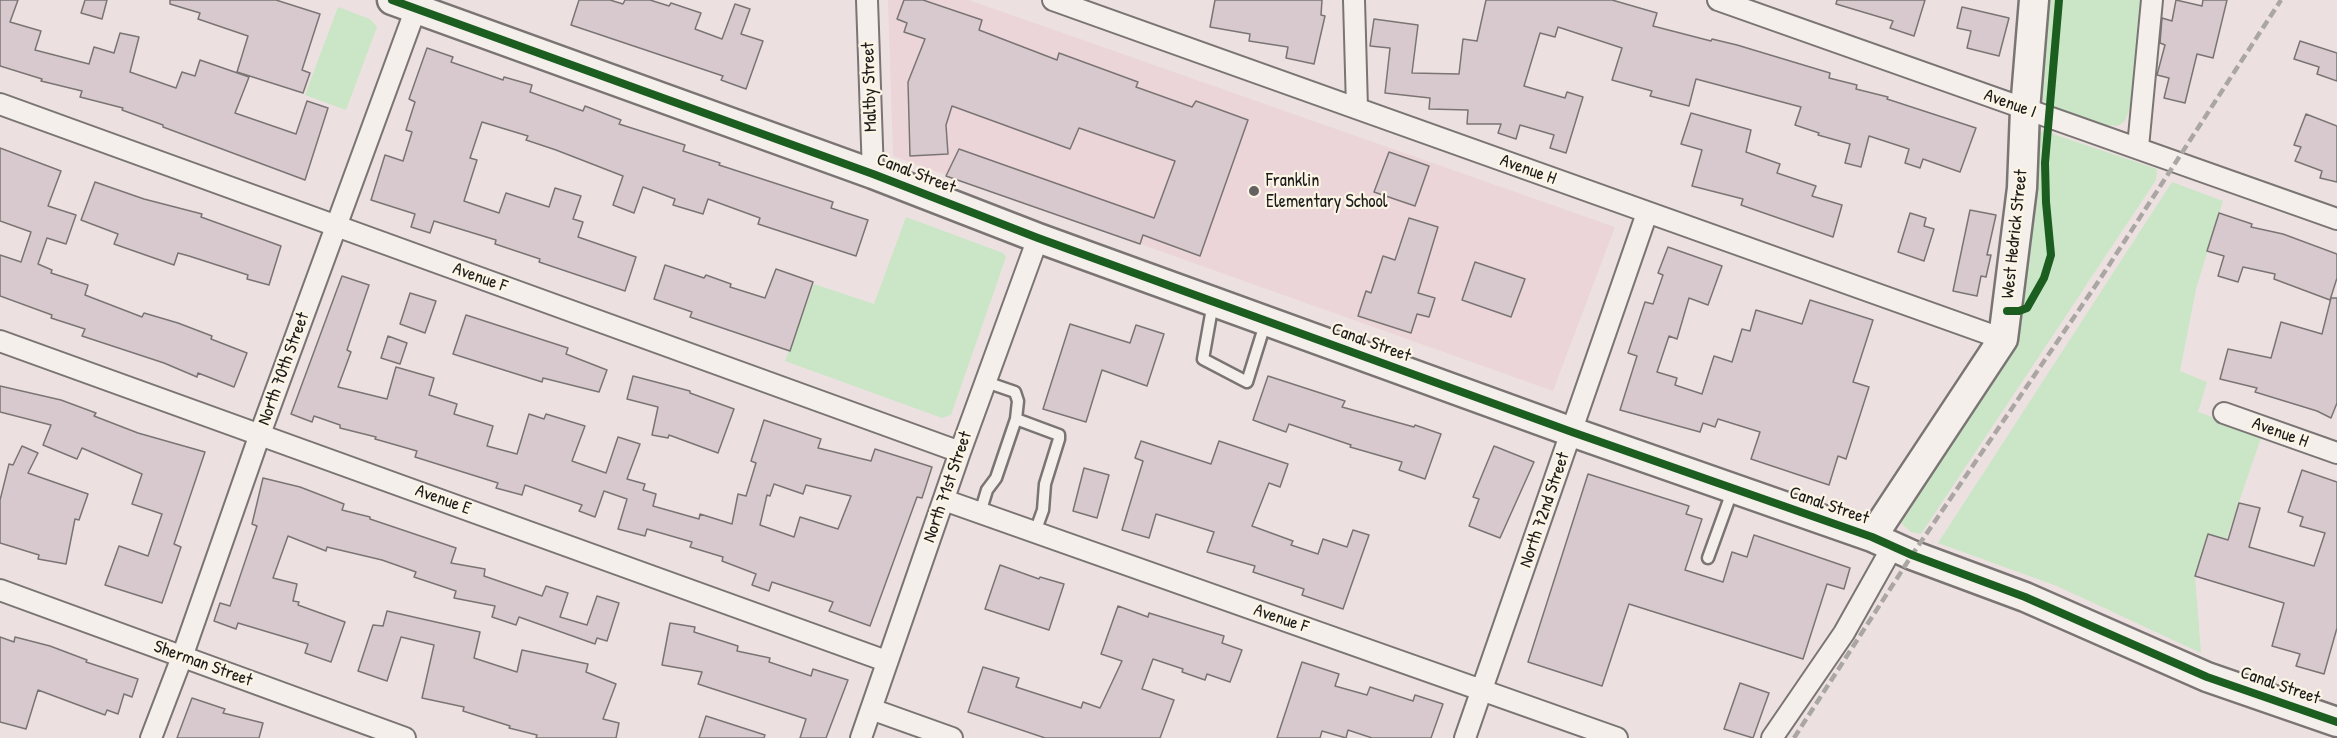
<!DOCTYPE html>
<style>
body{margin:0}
canvas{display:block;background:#ece1e0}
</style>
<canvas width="2337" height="738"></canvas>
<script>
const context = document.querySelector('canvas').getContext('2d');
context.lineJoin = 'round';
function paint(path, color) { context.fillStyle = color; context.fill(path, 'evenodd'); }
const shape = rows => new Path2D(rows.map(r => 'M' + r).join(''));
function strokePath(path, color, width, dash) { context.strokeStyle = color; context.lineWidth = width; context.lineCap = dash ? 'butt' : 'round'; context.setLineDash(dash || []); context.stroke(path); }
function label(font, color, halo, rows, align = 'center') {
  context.font = font + ' "Patrick Hand",sans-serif'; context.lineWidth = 4.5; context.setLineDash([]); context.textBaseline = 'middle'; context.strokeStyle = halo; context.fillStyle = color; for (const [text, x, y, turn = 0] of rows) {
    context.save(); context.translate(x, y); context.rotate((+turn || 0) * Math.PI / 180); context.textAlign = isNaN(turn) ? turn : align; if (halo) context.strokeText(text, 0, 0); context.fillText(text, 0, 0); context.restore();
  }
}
const built = shape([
 [888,0,969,0,1615,227,1553,391,893,156]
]);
const green = shape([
 [2042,0,2142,0,2130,108,2125,121,2118,126,2105,125,2053,107,2038,97],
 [338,7,370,19,377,27,346,110,305,95],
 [2044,131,2157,169,2156,180,1921,534,1911,532,1903,525,1897,515,1995,364,2033,135],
 [2172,182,2223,201,2196,289,2180,371,2207,382,2198,412,2262,435,2226,540,2208,535,2195,576,2201,653,2057,586,1938,543],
 [906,217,1003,253,1006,257,951,415,942,418,785,361,814,284,874,304]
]);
const building = shape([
 [0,0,18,0,10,22,41,31,35,50,89,64,94,47,114,53,120,33,139,37,130,72,176,88,182,72,195,76,200,60,249,77,235,113,296,134,307,101,328,108,305,180,163,127,163,125,122,110,123,108,80,97,82,91,41,81,42,79,0,66,0,0],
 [85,0,107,0,102,19,81,13,85,0],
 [170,0,276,0,320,14,302,70,310,73,303,93,237,72,248,36,198,19,200,13,170,4,170,0],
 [579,0,610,0,623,4,625,0,650,0,669,6,671,3,701,13,695,29,722,39,735,4,750,9,741,34,763,41,746,89,721,80,723,76,571,25,579,0],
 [904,0,923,0,982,20,979,30,1057,60,1059,53,1138,82,1136,87,1192,107,1196,101,1248,120,1200,256,1143,235,1140,244,946,176,959,149,1154,218,1175,161,1079,128,1070,149,952,106,946,125,948,154,910,156,908,82,925,39,904,32,907,23,897,19,904,0],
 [1215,0,1322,0,1321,15,1325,16,1314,64,1286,58,1288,47,1249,41,1250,34,1210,27,1215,0],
 [1486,0,1612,0,1657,13,1653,26,1711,41,1712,39,1737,45,1830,73,1829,78,1857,85,1856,89,1888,97,1887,99,1976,128,1960,172,1923,159,1920,168,1905,163,1909,149,1869,136,1861,167,1845,163,1850,144,1818,135,1819,133,1795,125,1801,107,1696,79,1689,106,1650,96,1652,91,1612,80,1622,48,1558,27,1555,37,1540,33,1524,86,1565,98,1567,92,1583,97,1566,153,1550,148,1554,135,1520,125,1516,139,1498,133,1501,124,1467,124,1468,110,1429,109,1430,98,1385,93,1390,48,1370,46,1374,19,1418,25,1412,73,1459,74,1463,39,1477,41,1486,0],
 [1837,0,1925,0,1914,36,1890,28,1893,21,1836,4,1837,0],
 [2176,0,2202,6,2203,0,2227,0,2213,58,2197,54,2185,103,2164,98,2169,78,2157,75,2165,45,2160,43,2162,18,2172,21,2176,0],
 [1962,7,2009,18,1999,56,1967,48,1971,31,1957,28,1962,7],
 [2300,41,2337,53,2337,81,2317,74,2319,67,2294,59,2300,41],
 [427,48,453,57,451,62,503,80,504,77,532,85,530,92,583,111,585,106,621,120,619,124,685,145,683,151,720,163,719,165,833,202,831,208,868,220,856,256,758,224,760,218,708,199,703,214,673,205,675,199,643,187,634,213,613,205,623,176,556,150,526,140,528,136,482,122,470,158,477,160,464,201,499,213,506,193,549,207,555,188,581,196,573,219,583,222,578,237,636,257,625,291,539,262,540,259,495,244,496,240,434,221,430,233,411,227,415,214,371,200,385,155,403,161,412,132,406,130,415,102,409,99,427,48],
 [1691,113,1751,130,1746,152,1780,164,1777,173,1816,186,1812,196,1842,205,1833,237,1741,205,1743,199,1692,186,1702,150,1681,144,1691,113],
 [2306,114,2337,126,2337,182,2320,178,2322,171,2295,161,2301,147,2294,145,2306,114],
 [0,148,61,171,48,206,76,215,66,244,47,238,38,264,52,270,51,273,88,285,85,295,142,317,144,313,178,323,212,336,211,339,247,353,234,387,198,373,197,377,164,363,82,336,85,329,51,318,52,315,0,296,0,255,21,262,31,232,0,221,0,148],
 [1389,152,1429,166,1415,206,1374,192,1389,152],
 [95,182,144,199,202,214,201,217,281,246,269,285,247,279,248,275,189,256,178,253,174,265,114,244,118,234,81,220,95,182],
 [1970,210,1996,215,1987,255,1991,255,1986,277,1981,276,1977,296,1953,291,1970,210],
 [1910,213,1926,218,1924,226,1934,229,1924,261,1898,252,1910,213],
 [2219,213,2252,224,2251,227,2283,234,2337,254,2337,278,2330,300,2274,279,2275,274,2243,267,2238,282,2218,276,2224,256,2207,251,2219,213],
 [1409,218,1438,227,1418,293,1435,298,1429,317,1417,314,1411,333,1358,316,1366,291,1371,293,1383,256,1395,260,1409,218],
 [1668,247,1722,266,1708,305,1689,298,1677,339,1669,336,1657,372,1677,378,1675,385,1702,394,1714,356,1732,362,1742,329,1750,331,1756,310,1802,324,1810,300,1873,320,1853,382,1869,387,1846,459,1838,456,1829,485,1751,459,1760,432,1718,419,1715,427,1703,423,1700,432,1620,410,1637,356,1628,353,1645,302,1653,304,1663,275,1658,273,1668,247],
 [1475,262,1525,279,1511,317,1462,300,1475,262],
 [665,265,704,278,706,275,731,284,730,287,765,298,776,269,813,282,790,351,690,317,692,312,654,299,665,265],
 [342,276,369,285,347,350,351,352,338,387,387,399,396,367,434,378,429,395,457,404,454,414,493,426,487,446,517,454,529,414,544,419,546,414,585,426,572,461,606,473,618,437,640,444,627,479,645,484,643,490,656,494,653,506,699,519,700,514,732,524,738,494,746,496,756,463,751,461,764,420,821,439,818,448,871,461,875,449,932,467,922,498,917,497,870,626,829,611,833,602,772,582,769,591,752,585,756,574,722,561,723,557,690,547,692,542,647,529,645,536,618,529,627,499,604,491,595,517,579,511,582,505,525,485,522,495,496,488,498,483,415,457,417,451,375,439,376,437,340,428,340,425,314,416,312,422,291,414,342,276],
 [774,484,803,494,806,485,851,496,838,529,800,517,794,537,760,525,767,495,770,496,774,484],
 [410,293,436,301,425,333,400,324,410,293],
 [2331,298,2337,298,2337,403,2331,418,2317,411,2255,392,2257,388,2220,379,2228,349,2271,358,2281,322,2322,334,2331,298],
 [466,315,568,348,566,354,607,370,599,392,543,378,542,382,453,354,466,315],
 [1070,324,1130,343,1136,325,1164,334,1147,386,1102,370,1086,422,1043,409,1070,324],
 [388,336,407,343,400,364,381,358,388,336],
 [633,376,690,391,690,393,734,409,718,453,669,435,668,438,652,435,658,407,627,399,633,376],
 [1268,376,1345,401,1342,407,1414,427,1415,425,1441,434,1425,479,1399,470,1402,462,1350,447,1351,445,1289,424,1286,432,1253,420,1268,376],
 [0,386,61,400,96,413,94,416,138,433,205,452,174,544,181,547,162,603,105,585,119,546,148,556,162,514,132,504,142,474,82,448,77,459,43,445,51,425,0,412,0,386],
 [1141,441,1211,464,1219,441,1288,464,1280,487,1269,483,1252,526,1293,541,1291,545,1318,554,1323,539,1347,547,1353,530,1369,535,1343,609,1302,595,1304,589,1253,572,1255,566,1207,552,1214,532,1156,514,1149,538,1122,530,1143,461,1135,458,1141,441],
 [22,446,38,453,28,473,88,494,79,520,75,519,66,564,38,559,39,555,0,543,0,500,9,464,13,465,22,446],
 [1494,446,1534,462,1500,538,1469,526,1479,499,1473,497,1494,446],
 [1084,468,1109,475,1097,518,1073,511,1084,468],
 [2302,470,2337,482,2337,628,2324,674,2296,666,2300,654,2272,646,2284,603,2195,576,2208,534,2228,540,2239,503,2260,508,2249,547,2314,566,2325,533,2300,526,2303,517,2288,512,2302,470],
 [1588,474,1689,506,1686,514,1702,519,1685,570,1723,582,1732,552,1747,557,1754,535,1850,568,1844,589,1827,584,1803,659,1629,604,1602,686,1528,662,1588,474],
 [263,478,300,487,344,504,342,510,370,517,370,519,456,548,451,563,485,569,484,576,542,596,546,586,568,593,560,617,587,625,597,596,619,603,607,641,597,638,595,644,519,617,516,625,492,617,495,606,454,598,456,591,414,577,416,572,382,560,327,547,326,551,288,536,273,578,297,584,293,601,299,602,298,605,345,622,331,662,305,653,308,644,238,623,236,629,214,621,220,603,230,606,257,526,252,524,263,478],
 [1000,565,1039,579,1040,577,1064,584,1049,630,985,609,1000,565],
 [1118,606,1148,617,1149,613,1224,636,1222,643,1242,650,1230,682,1207,674,1205,680,1182,672,1183,669,1153,659,1142,689,1174,700,1160,738,1045,738,968,712,983,667,1019,678,1016,687,1081,708,1083,702,1100,708,1122,661,1101,654,1118,606],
 [387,611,480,632,474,658,517,672,522,650,588,664,586,672,616,684,603,719,619,723,616,738,536,738,537,735,509,728,510,726,463,711,464,707,422,698,434,645,401,637,387,681,358,671,373,625,383,626,387,611],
 [670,623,695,627,694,632,738,646,737,651,770,658,769,662,811,676,813,669,848,680,826,738,800,738,806,719,698,684,702,672,662,665,670,623],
 [0,637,14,642,15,637,50,646,87,660,86,662,138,679,132,697,124,694,118,714,107,710,105,715,38,690,26,729,0,722,0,637],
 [1302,662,1339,674,1335,686,1367,695,1370,687,1413,701,1415,695,1443,704,1431,738,1372,738,1348,730,1346,738,1322,731,1320,738,1277,738,1302,662],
 [1740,683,1769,693,1753,738,1724,729,1740,683],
 [192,698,225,709,223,713,263,723,259,738,177,738,192,698],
 [706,716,765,735,764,738,699,738,706,716]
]);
const lane = shape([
 [1213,303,1203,359,1247,382,1266,321],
 [1016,419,1059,435,1059,439,1045,484,1043,510,1035,532],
 [980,513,987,490,996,478,1016,419,1018,401,1015,392,986,382],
 [1708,558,1733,489]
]);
const street = shape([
 [867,0,873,174],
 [1053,0,2003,339],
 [1354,0,1357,108],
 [1718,0,2337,219],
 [0,104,960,452],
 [2138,147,2152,0],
 [0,341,886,661],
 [2224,413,2337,453],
 [944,500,1617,738],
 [0,590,405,738],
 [871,709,952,738],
 [151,738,182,657,260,434,419,0],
 [861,738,960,452,1038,238],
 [1465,738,1647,213],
 [1772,738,1844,633,1893,546]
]);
const secondary = shape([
 [392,0,873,174,1038,238,1572,432,1872,537,1912,555,2025,597,2207,677,2337,722],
 [1872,537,2003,339,2022,188,2025,110,2034,0]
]);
const rail = shape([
 [1794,738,1912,555,2100,279,2281,0]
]);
const cycleway = shape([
 [392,0,873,174,1038,238,1572,432,1872,537,1912,555,2025,597,2207,677,2337,722],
 [2007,311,2019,311,2027,308,2044,278,2051,255,2046,202,2045,163,2059,0]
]);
const markers = [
 [1254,191,6,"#656161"]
];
const streetNames = [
 ["Maltby Street",870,87,-92],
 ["Avenue I",2010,104,20],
 ["Avenue H",1528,170,20],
 ["Canal Street",916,174,21],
 ["West Hedrick Street",2015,234,-84],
 ["Avenue F",480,278,20],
 ["Canal Street",1371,343,20],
 ["North 70th Street",284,369,-70],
 ["Avenue H",2280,433,20],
 ["North 71st Street",948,487,-71],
 ["Avenue E",443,500,20],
 ["Canal Street",1829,506,19],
 ["North 72nd Street",1545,510,-71],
 ["Avenue F",1281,619,19],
 ["Sherman Street",203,664,20],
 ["Canal Street",2280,686,19]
];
const poiNames = [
 ["Franklin",1266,181],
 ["Elementary School",1266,202]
];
paint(built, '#ebd5d8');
paint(green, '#cae6c6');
paint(building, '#d8c9ce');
strokePath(building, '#7a7574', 1.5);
strokePath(lane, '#7a7574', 15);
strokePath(street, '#7a7574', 24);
strokePath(secondary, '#7a7574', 33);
strokePath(lane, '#f4efea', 10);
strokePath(street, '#f4efea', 20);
strokePath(secondary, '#f4efea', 28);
strokePath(rail, '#aaa6a4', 4.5, [9, 4.5]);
strokePath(cycleway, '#1b5e20', 8);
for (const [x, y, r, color] of markers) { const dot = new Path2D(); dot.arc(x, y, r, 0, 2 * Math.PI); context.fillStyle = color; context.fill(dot); strokePath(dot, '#fcf5e5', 2); }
label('18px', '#1c1c1c', '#fcf5e5', streetNames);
label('18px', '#1c1c1c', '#fcf5e5', poiNames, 'left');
</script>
